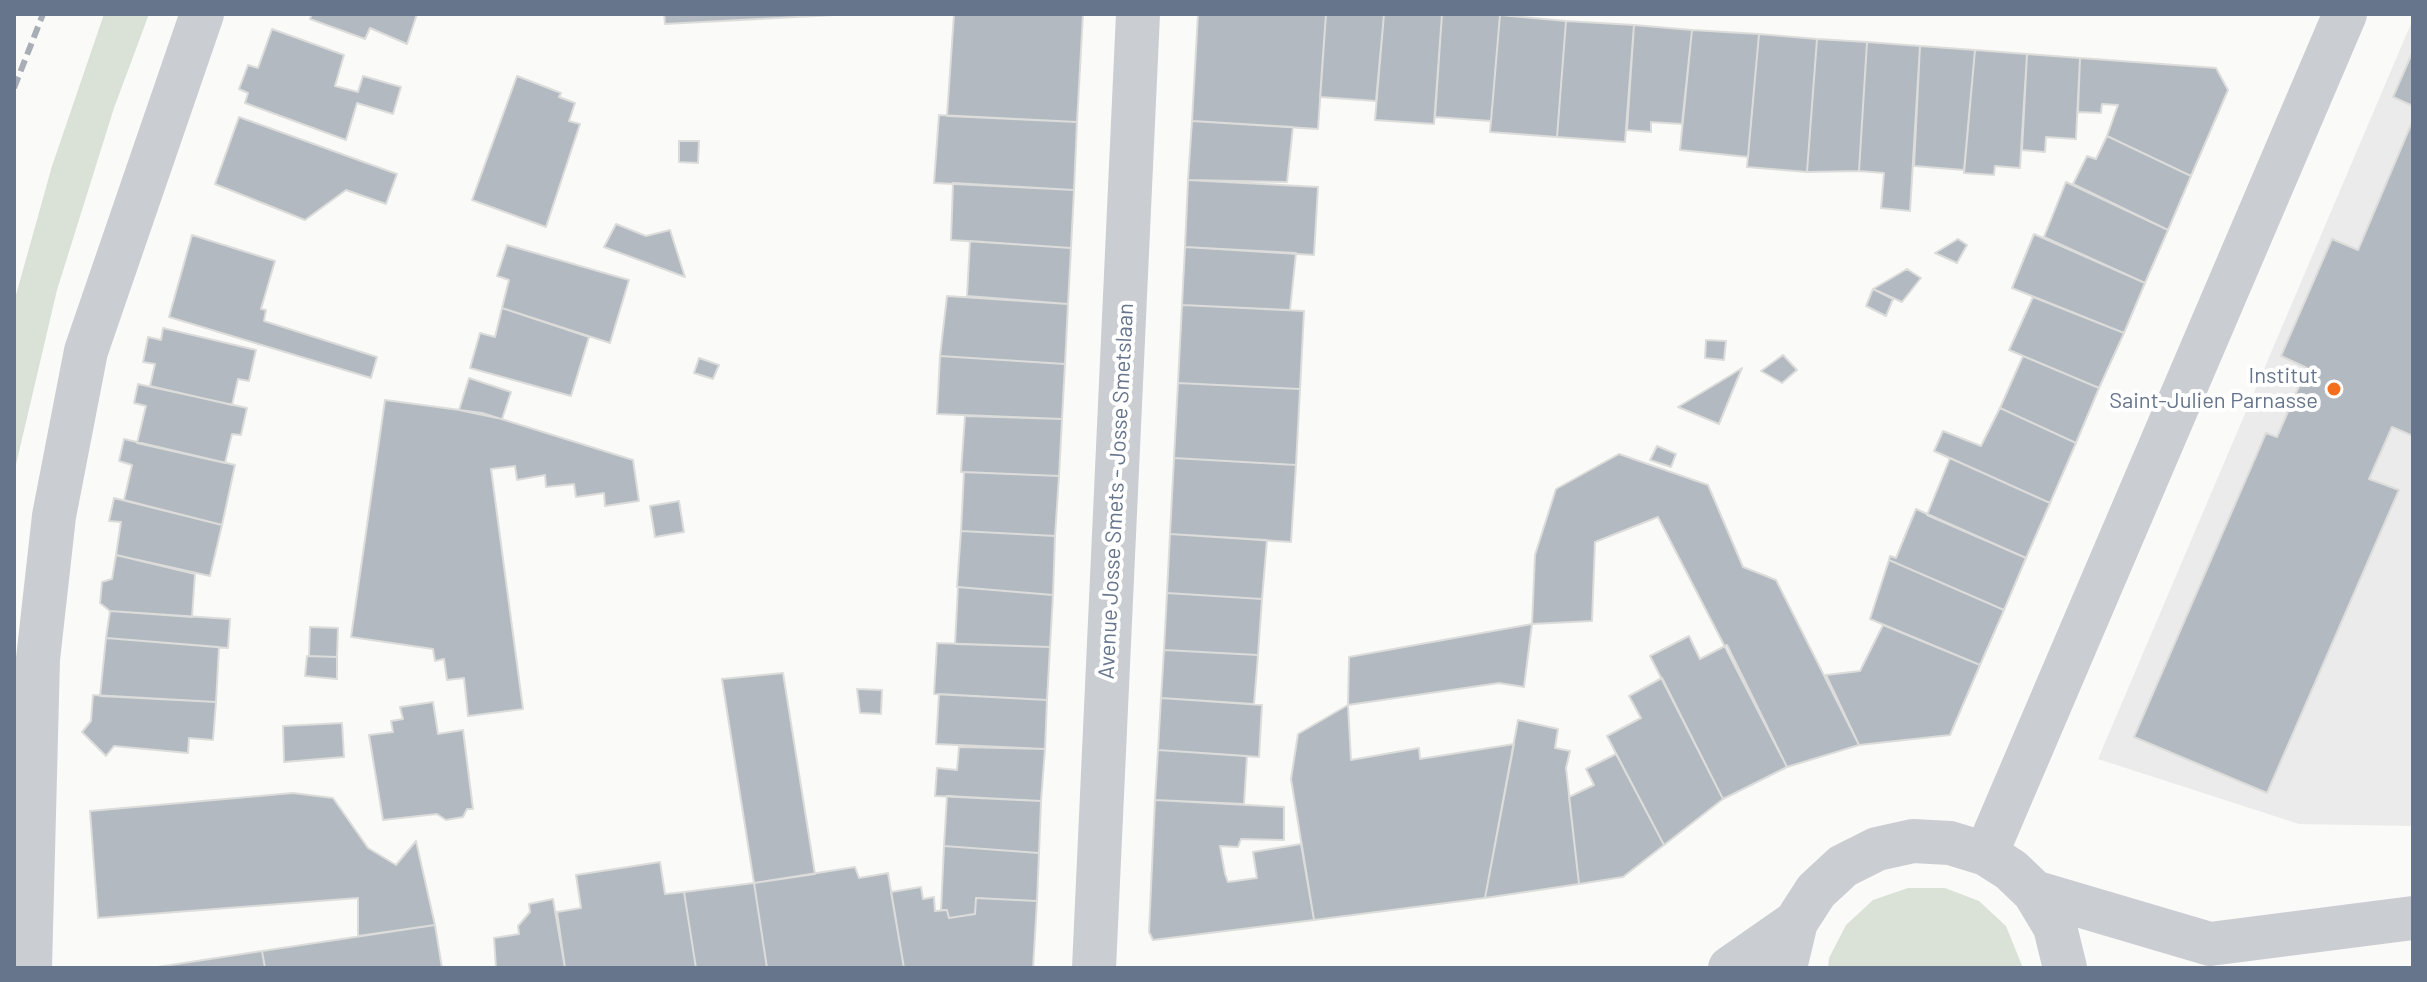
<!DOCTYPE html>
<style>
body{margin:0}
#map{position:relative;width:2427px;height:982px;overflow:hidden;background:#fafaf8;font-family:Barlow,sans-serif}
canvas{display:block}
.frame{position:absolute;inset:0;border:16px solid #66758b;pointer-events:none}
</style>
<div id="map">
<canvas width="2427" height="982"></canvas>
<div class="frame"></div>
</div>
<script>
const context = document.querySelector('canvas').getContext('2d');
context.lineJoin = 'round';
function paint(path, color) { context.fillStyle = color; context.fill(path, 'evenodd'); }
const shape = rows => new Path2D(rows.map(r => 'M' + r).join(''));
function strokePath(path, color, width, dash) { context.strokeStyle = color; context.lineWidth = width; context.lineCap = dash ? 'butt' : 'round'; context.setLineDash(dash || []); context.stroke(path); }
function label(font, color, halo, rows, align = 'center') {
  context.font = font + ' Barlow,sans-serif'; context.lineWidth = 8; context.setLineDash([]); context.textBaseline = 'middle'; context.strokeStyle = halo; context.fillStyle = color; for (const [text, x, y, turn = 0] of rows) {
    context.save(); context.translate(x, y); context.rotate((+turn || 0) * Math.PI / 180); context.textAlign = isNaN(turn) ? turn : align; if (halo) context.strokeText(text, 0, 0); context.fillText(text, 0, 0); context.restore();
  }
}
const built = shape([
 [2413,19,2413,826,2299,824,2098,759]
]);
const green = shape([
 [104,14,149,14,114,108,57,290,14,473,14,302,52,166],
 [1908,888,1945,888,1979,901,2006,926,2023,968,1828,968,1829,958,1846,925,1873,900]
]);
const building = shape([
 [312,14,417,14,407,44,370,28,365,39,310,19,312,14],
 [664,14,853,14,665,24,664,14],
 [954,14,1083,14,1077,122,947,116,954,14],
 [1198,14,1326,14,1318,129,1192,121,1198,14],
 [1326,14,1384,14,1376,101,1320,97,1326,14],
 [1384,14,1442,14,1434,124,1375,120,1384,14],
 [1442,14,1500,15,1491,121,1435,117,1442,14],
 [1500,15,1566,21,1557,137,1490,132,1500,15],
 [1566,21,1634,25,1625,142,1557,137,1566,21],
 [1634,25,1692,30,1682,124,1651,122,1651,132,1627,130,1634,25],
 [272,29,344,55,335,86,358,92,363,76,401,87,393,114,357,103,346,140,245,103,248,93,239,89,248,65,258,68,272,29],
 [1692,30,1759,34,1748,157,1680,150,1692,30],
 [1759,34,1817,39,1807,172,1747,167,1759,34],
 [1817,39,1867,42,1859,171,1807,172,1817,39],
 [1867,42,1920,46,1910,211,1881,208,1884,173,1859,171,1867,42],
 [1920,46,1975,50,1964,170,1914,166,1920,46],
 [1975,50,2027,54,2020,168,1995,166,1994,175,1964,173,1975,50],
 [2413,51,2413,106,2393,97,2413,51],
 [2027,54,2080,58,2076,139,2046,137,2045,152,2022,150,2027,54],
 [2080,58,2216,68,2228,90,2191,176,2107,136,2118,105,2102,104,2101,113,2078,112,2080,58],
 [517,76,561,93,559,97,575,103,569,121,580,124,546,227,472,200,517,76],
 [939,115,1077,122,1074,190,934,183,939,115],
 [239,117,397,174,386,204,346,190,305,220,215,184,239,117],
 [2413,120,2413,436,2392,427,2369,479,2399,490,2267,793,2134,737,2266,433,2277,437,2307,368,2281,356,2332,239,2358,250,2413,120],
 [1192,121,1293,127,1287,182,1188,180,1192,121],
 [2107,136,2191,176,2168,230,2073,184,2087,156,2096,159,2107,136],
 [679,141,699,141,698,163,679,162,679,141],
 [1188,180,1318,187,1314,255,1185,247,1188,180],
 [2066,182,2168,230,2145,283,2044,237,2066,182],
 [953,183,1074,190,1071,248,951,240,953,183],
 [616,224,646,236,670,230,685,277,604,247,616,224],
 [2034,234,2145,283,2124,333,2012,288,2034,234],
 [192,235,275,261,261,309,266,310,264,321,377,357,371,378,169,317,192,235],
 [1958,239,1967,245,1957,263,1935,253,1958,239],
 [970,241,1071,248,1068,304,967,296,970,241],
 [507,245,629,280,610,343,502,308,509,280,497,276,507,245],
 [1185,247,1296,253,1290,310,1182,305,1185,247],
 [1907,269,1921,278,1902,302,1873,289,1907,269],
 [1873,289,1893,299,1886,316,1866,306,1873,289],
 [947,296,1068,304,1065,364,940,356,947,296],
 [2033,297,2124,333,2099,388,2009,350,2033,297],
 [1182,305,1304,311,1300,389,1178,383,1182,305],
 [502,308,589,337,571,396,470,368,480,333,495,337,502,308],
 [163,328,256,350,249,381,238,379,232,405,150,386,155,364,143,362,148,337,161,340,163,328],
 [1706,340,1726,341,1724,360,1705,358,1706,340],
 [1783,355,1797,370,1782,383,1761,371,1783,355],
 [940,356,1065,364,1062,419,937,414,940,356],
 [2023,356,2099,388,2076,443,2000,408,2023,356],
 [699,358,719,365,713,379,694,373,699,358],
 [1742,368,1719,424,1678,407,1731,375,1742,368],
 [469,378,511,392,502,419,459,410,469,378],
 [1178,383,1300,389,1296,465,1174,458,1178,383],
 [138,384,247,408,241,435,232,434,225,463,137,443,146,406,134,403,138,384],
 [385,400,482,413,633,460,639,501,605,506,604,493,576,497,574,484,546,487,545,475,517,480,515,466,491,469,523,709,468,716,464,678,447,680,444,659,435,661,433,649,351,637,385,400],
 [2000,408,2076,443,2050,503,1934,451,1943,431,1981,446,2000,408],
 [965,416,1062,419,1059,476,961,472,965,416],
 [124,439,235,465,222,525,124,500,132,465,119,461,124,439],
 [1657,446,1676,454,1671,467,1650,460,1657,446],
 [1619,454,1708,485,1743,567,1776,580,1859,745,1787,767,1658,517,1595,542,1592,621,1532,624,1535,555,1556,489,1619,454],
 [1174,458,1296,465,1291,542,1170,534,1174,458],
 [1950,458,2050,503,2026,558,1927,515,1950,458],
 [964,472,1059,476,1055,536,961,531,964,472],
 [114,498,222,525,210,576,116,555,121,522,109,521,114,498],
 [679,501,684,532,655,537,650,506,679,501],
 [1916,509,2026,558,2004,610,1889,560,1890,556,1896,558,1916,509],
 [961,531,1055,536,1053,595,957,587,961,531],
 [1170,534,1267,540,1262,599,1167,593,1170,534],
 [116,555,195,574,192,617,110,611,100,603,102,582,112,579,116,555],
 [1889,560,2004,610,1980,665,1870,619,1889,560],
 [958,587,1053,595,1050,647,955,644,958,587],
 [1167,593,1262,599,1258,655,1164,650,1167,593],
 [110,611,230,619,228,648,106,638,110,611],
 [1532,624,1524,687,1499,683,1348,705,1349,657,1532,624],
 [1883,625,1980,665,1950,735,1859,745,1826,675,1860,671,1883,625],
 [310,627,338,628,337,657,309,656,310,627],
 [1689,636,1700,659,1727,645,1787,767,1723,799,1650,656,1689,636],
 [106,638,219,647,216,702,100,696,106,638],
 [937,643,1050,647,1047,700,934,694,937,643],
 [1164,650,1258,655,1254,704,1161,698,1164,650],
 [307,656,337,657,337,679,305,676,307,656],
 [783,673,815,874,754,883,722,679,783,673],
 [1662,678,1723,799,1664,845,1607,736,1641,718,1629,696,1662,678],
 [857,689,882,690,881,714,860,713,857,689],
 [939,694,1047,700,1045,749,936,744,939,694],
 [93,695,216,702,213,740,189,738,188,753,114,746,106,756,82,732,91,721,93,695],
 [1161,698,1262,705,1259,757,1158,750,1161,698],
 [433,702,438,734,463,730,473,809,467,809,463,817,446,820,437,814,383,820,369,735,393,732,391,721,403,719,400,707,433,702],
 [1348,705,1351,760,1419,748,1420,759,1514,744,1485,898,1314,920,1291,779,1298,734,1348,705],
 [1518,720,1558,729,1555,748,1570,751,1566,768,1579,884,1485,898,1518,720],
 [342,723,344,757,284,762,283,726,342,723],
 [959,747,1045,749,1041,801,935,796,937,768,957,770,959,747],
 [1158,750,1247,756,1244,804,1155,800,1158,750],
 [1616,754,1664,845,1623,877,1579,884,1569,797,1594,785,1586,769,1616,754],
 [293,793,333,798,368,848,396,865,416,841,435,925,358,936,358,898,98,918,90,811,293,793],
 [947,796,1041,801,1039,853,944,846,947,796],
 [1155,800,1284,807,1284,840,1241,839,1238,847,1220,846,1225,874,1228,882,1257,878,1253,852,1301,844,1314,920,1153,940,1149,932,1155,800],
 [944,846,1039,853,1037,901,976,898,975,914,949,918,947,910,941,910,944,846],
 [660,862,665,894,684,892,696,968,565,968,557,912,581,908,576,875,660,862],
 [855,867,859,878,888,873,904,968,767,968,754,883,855,867],
 [754,883,767,968,696,968,684,892,754,883],
 [921,887,923,899,934,897,935,911,947,910,949,918,975,914,976,898,1037,901,1033,968,904,968,891,892,921,887],
 [553,899,565,968,496,968,494,938,519,934,518,926,530,912,529,904,553,899],
 [435,925,442,968,265,968,262,951,435,925],
 [262,951,265,968,151,968,262,951]
]);
const minor = shape([
 [1986,854,2345,14],
 [2034,892,2210,944,2413,918],
 [30,968,38,659,54,516,86,351,202,14],
 [1094,968,1138,14],
 [1730,968,1796,922],
 [1785,968,1796,922,1816,891,1843,866,1877,849,1913,841,1950,843,1986,854,2011,870,2034,892,2055,927,2065,968]
]);
const rail = shape([
 [14,88,43,14]
]);
const markers = [
 [2334,389,8,"#f36f1e"]
];
const poiNames = [
 ["Institut",2318,376],
 ["Saint-Julien Parnasse",2318,401]
];
const streetNames = [
 ["Avenue Josse Smets - Josse Smetslaan",1116,491,-87]
];
paint(built, '#ebebeb');
paint(green, '#dae2d8');
paint(building, '#b2b9c1');
strokePath(building, '#dcdcda', 2);
strokePath(minor, '#cacdd1', 44);
strokePath(rail, '#a9aeb6', 6, [12, 6]);
for (const [x, y, r, color] of markers) { const dot = new Path2D(); dot.arc(x, y, r, 0, 2 * Math.PI); context.fillStyle = color; context.fill(dot); strokePath(dot, '#fff', 3); }
label('22px', '#66758b', '#fff', poiNames, 'right');
label('22px', '#66758b', '#fff', streetNames);
</script>
